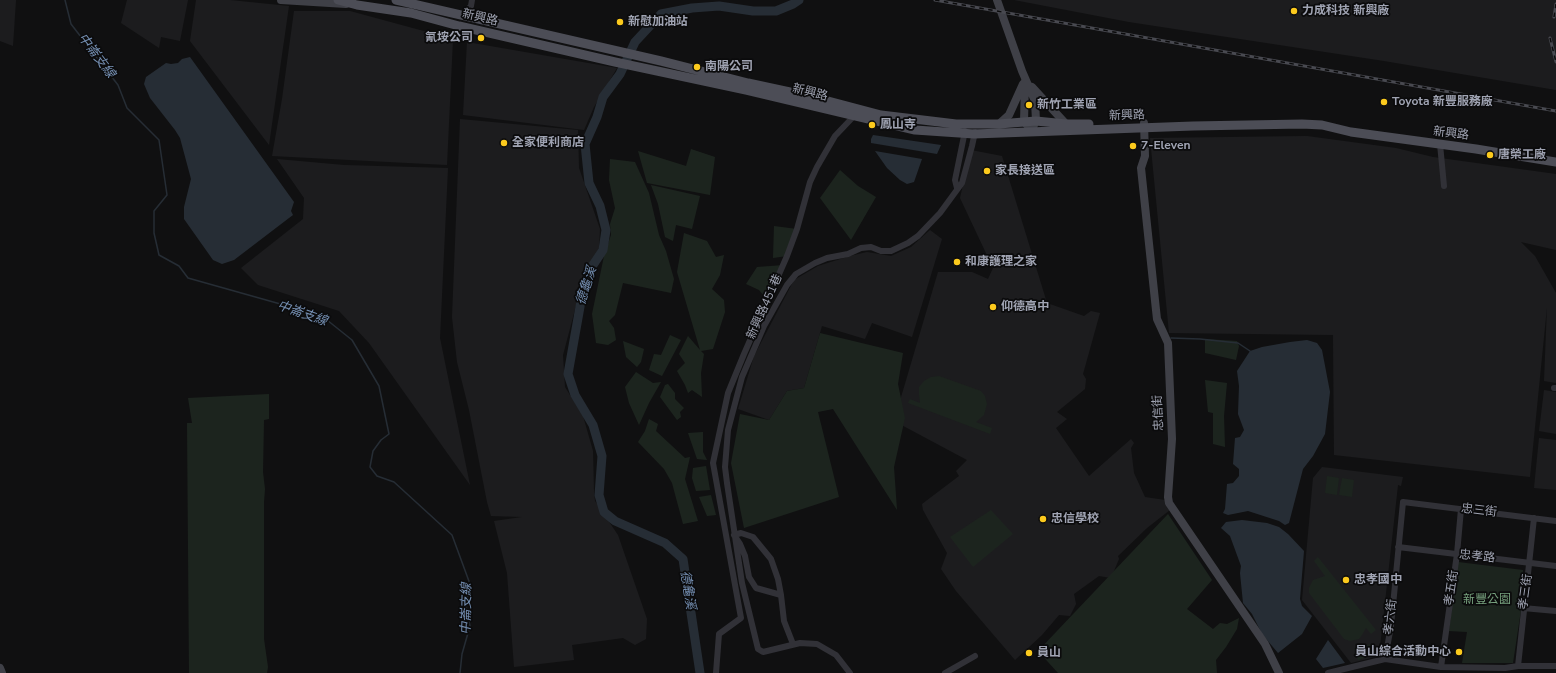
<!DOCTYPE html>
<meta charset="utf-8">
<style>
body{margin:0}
canvas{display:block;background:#101011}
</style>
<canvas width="1556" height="673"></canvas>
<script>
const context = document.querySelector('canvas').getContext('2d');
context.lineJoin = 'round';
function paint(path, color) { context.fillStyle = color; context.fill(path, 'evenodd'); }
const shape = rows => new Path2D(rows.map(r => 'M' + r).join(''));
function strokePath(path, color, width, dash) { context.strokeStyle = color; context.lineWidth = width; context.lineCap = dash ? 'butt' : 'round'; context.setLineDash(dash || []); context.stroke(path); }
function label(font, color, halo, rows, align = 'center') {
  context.font = font + ' "Nunito Sans","Noto Sans TC",sans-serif'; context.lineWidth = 3.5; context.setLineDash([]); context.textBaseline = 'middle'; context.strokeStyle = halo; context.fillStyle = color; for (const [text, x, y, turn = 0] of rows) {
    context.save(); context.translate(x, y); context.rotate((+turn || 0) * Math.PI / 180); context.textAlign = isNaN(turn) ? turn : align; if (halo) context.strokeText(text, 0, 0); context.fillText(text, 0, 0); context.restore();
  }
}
const built = shape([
 [0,0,16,0,13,46,0,41],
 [127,0,188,0,180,41,161,37,159,48,121,23],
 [196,0,230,0,289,6,269,145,190,41],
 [1014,0,1556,0,1556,90,1384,61,1129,22],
 [294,11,350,11,453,39,447,165,272,156,282,99],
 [467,42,617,68,594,107,584,130,463,115],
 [460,119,578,130,579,168,600,229,599,248,582,283,563,355,565,387,583,416,593,451,594,492,595,501,618,535,647,619,646,639,635,645,623,638,572,645,574,660,514,667,507,573,494,521,522,517,491,516,487,502,469,410,457,362,452,317],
 [1307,136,1396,148,1433,157,1556,174,1556,250,1521,242,1535,256,1556,293,1556,383,1544,381,1547,307,1530,477,1334,455,1333,335,1169,333,1150,138],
 [971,150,1002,156,1047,303,1084,316,1091,311,1100,313,1083,374,1086,379,1085,389,1057,412,1067,419,1056,428,1089,476,1131,439,1134,443,1131,448,1134,473,1145,497,1165,500,1170,510,1147,528,1118,556,1119,559,1111,578,1099,576,1074,594,1076,604,1070,616,1059,615,1042,635,1015,660,956,591,941,569,947,553,923,510,922,504,959,476,956,471,967,460,894,421,938,272,972,272,988,279,993,268,960,198],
 [277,159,344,165,448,168,440,338,470,485,369,343,339,311,258,285,241,268,303,219,304,198],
 [930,230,942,239,912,337,872,323,865,339,822,326,804,388,787,391,769,420,738,409,754,356,794,280,818,266,850,256,867,252,891,256,911,247],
 [1544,390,1556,392,1556,434,1539,431],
 [1539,438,1556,440,1556,490,1534,488],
 [1322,467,1403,477,1401,486,1398,485,1379,656,1351,663,1302,600,1313,478]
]);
const green = shape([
 [691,149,715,157,710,195,647,183,638,151,686,166],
 [610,159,635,162,649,193,659,235,666,251,674,279,671,293,623,283,615,315,609,321,614,328,616,340,608,345,596,343,592,314,604,256,611,235,610,224,615,208,609,180],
 [840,170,858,186,876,197,851,240,820,198],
 [651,185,700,196,692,229,676,225,673,241,665,237,658,204],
 [774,226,797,229,787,256,773,258],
 [684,233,707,241,716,257,724,255,720,275,712,289,724,300,725,312,713,349,701,351,704,354,701,373,702,397,692,390,688,393,685,385,677,371,685,363,679,354,688,336,700,350,677,272],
 [784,265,768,301,759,290,746,284,757,267],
 [820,333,903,353,898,384,905,418,894,467,897,510,833,409,818,412,839,497,744,528,731,463,740,414,769,420,787,391,804,388],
 [670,335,681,340,662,376,649,370,654,354,661,355],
 [1205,339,1237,341,1239,346,1236,360,1205,353],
 [623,341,644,349,641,362,637,367,626,357],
 [636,372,653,383,661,382,649,403,639,425,629,403,625,387],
 [939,376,981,391,985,396,987,404,984,415,976,422,992,428,990,434,908,403,910,399,920,403,919,395,919,387,924,381,931,377],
 [1205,380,1227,383,1224,416,1225,447,1213,444,1213,413,1208,412],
 [668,384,675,393,675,399,684,408,680,412,681,417,677,420,660,397,665,385],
 [269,394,269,419,264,420,263,472,265,489,264,502,264,639,268,667,267,673,189,673,187,423,192,423,188,398],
 [649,419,658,424,656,431,685,458,690,457,685,479,698,521,683,524,672,483,664,469,638,442,645,431],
 [703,432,703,452,707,460,697,459,688,433],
 [706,466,710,490,696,491,692,478,693,468],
 [1327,476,1339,478,1337,495,1325,493],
 [1342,478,1354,480,1352,497,1339,495],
 [711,495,716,515,707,516,699,497],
 [991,510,1013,534,973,567,950,537],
 [1168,514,1212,580,1187,609,1213,629,1220,623,1227,624,1239,618,1237,629,1226,647,1216,660,1217,673,1058,673,1038,651],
 [1318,557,1376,630,1371,634,1366,628,1362,635,1359,639,1350,641,1344,639,1309,593,1309,588,1313,580,1325,576,1314,561],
 [1458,562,1523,570,1521,610,1513,663,1462,663,1467,632,1449,631],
 [1371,644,1374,655,1358,660,1354,649]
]);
const water = shape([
 [190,57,294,202,291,211,293,215,289,218,234,260,222,264,213,260,184,219,184,207,191,179,180,138,175,130,150,98,144,84,146,77,166,63,171,64,178,63,182,59],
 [873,135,941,145,937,154,871,143,871,139],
 [875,151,922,159,914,182,907,184,900,180,887,168],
 [1307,340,1317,343,1322,350,1330,392,1325,434,1313,456,1303,469,1289,523,1285,525,1279,521,1248,511,1228,515,1223,513,1225,509,1227,484,1233,483,1239,476,1239,469,1233,464,1235,438,1240,437,1244,430,1238,414,1239,386,1237,371,1250,351,1262,347,1290,342],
 [1242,520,1267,523,1279,527,1288,534,1304,551,1300,599,1302,606,1312,616,1302,634,1278,653,1262,634,1252,614,1243,603,1240,573,1241,566,1230,536,1221,528,1226,522],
 [1328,640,1345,663,1323,668,1316,659]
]);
const stream = shape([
 [65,0,71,24,118,85,127,108,159,140,167,195,154,211,154,233,159,255,179,266,188,278,291,307,327,320,352,340,379,386,389,434,381,440,373,451,370,467,377,476,394,482,452,535,470,584,466,606,470,626,462,654,460,673],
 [1171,338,1200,339,1238,343,1250,351]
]);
const river = shape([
 [700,673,683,559,665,543,615,521,604,512,599,495,602,456,593,425,575,395,568,374,583,290,591,268,603,250,606,230,600,206,589,183,585,144,597,117,603,97,620,74,635,42,661,14,692,8,719,6,753,11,776,11,793,4,799,0]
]);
const street = shape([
 [462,15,471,6,472,0],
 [1440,144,1444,186],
 [957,188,955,180,965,131],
 [1554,388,1556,388],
 [1398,547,1556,566],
 [781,595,756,588,749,577,745,556,740,544,734,535,741,533,753,537,771,559,778,579,781,595,784,621,793,644],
 [1523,608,1556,611],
 [1385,659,1391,626,1403,502,1556,521],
 [1518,666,1534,518],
 [1441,667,1457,554,1461,509],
 [716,673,719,634,741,618,713,463,728,393,744,354,787,256,797,229,810,182,817,167,835,136,854,116],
 [850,673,836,655,817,644,800,643,763,652,758,649,742,583,727,483,725,467,728,430,742,377,764,326,787,285,796,274,815,263,827,258,848,254,861,248,871,247,881,251,891,251,908,243,918,236,940,213,962,183,972,146,975,132],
 [945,673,975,656],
 [1328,673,1385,659,1441,667,1505,668,1518,666,1556,666]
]);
const secondary = shape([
 [281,0,346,4],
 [997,0,1022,71,1035,101,1036,121,1031,131],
 [1025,81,1024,122,1028,126],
 [1032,87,1066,124],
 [1144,123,1145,156,1141,168,1156,310,1157,319,1168,343,1172,439,1168,497,1169,503,1265,644,1279,673],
 [999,124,1009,115,1023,84],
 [0,668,2,673]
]);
const primary = shape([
 [338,0,357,5,411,13,459,26,615,62,746,90,915,130,974,134,1193,126,1302,124,1322,125,1351,132,1476,149,1556,162],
 [396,0,661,61,748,83,813,97,881,115,956,124,999,124,1036,121,1066,124,1089,124]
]);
const rail = shape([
 [935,0,1556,111],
 [1554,17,1556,4],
 [1550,38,1556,62]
]);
const markers = [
 [1294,11,4,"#fcca1d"],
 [620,22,4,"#fcca1d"],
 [481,38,4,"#fcca1d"],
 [697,67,4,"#fcca1d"],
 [1384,102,4,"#fcca1d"],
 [1029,105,4,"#fcca1d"],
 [872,125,4,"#fcca1d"],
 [504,143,4,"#fcca1d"],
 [1133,146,4,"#fcca1d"],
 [1490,155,4,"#fcca1d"],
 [987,171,4,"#fcca1d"],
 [957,262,4,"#fcca1d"],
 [993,307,4,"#fcca1d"],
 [1043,519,4,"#fcca1d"],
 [1346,580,4,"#fcca1d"],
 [1459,652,4,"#fcca1d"],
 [1029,653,4,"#fcca1d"]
];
const poiNames = [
 ["力成科技 新興廠",1302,11],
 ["新慰加油站",628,22],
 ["氰垵公司",473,38,"right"],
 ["南陽公司",705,67],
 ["Toyota 新豐服務廠",1392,102],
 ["新竹工業區",1037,105],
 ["鳳山寺",880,125],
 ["全家便利商店",512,143],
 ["7-Eleven",1141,146],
 ["唐榮工廠",1498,155],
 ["家長接送區",995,171],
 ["和康護理之家",965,262],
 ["仰德高中",1001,307],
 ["忠信學校",1051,519],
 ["忠孝國中",1354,580],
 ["員山綜合活動中心",1451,652,"right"],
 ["員山",1037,653]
];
const streetNames = [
 ["新興路",480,18,13],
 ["新興路",810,93,14],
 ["新興路",1127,116,-2],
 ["新興路",1451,134,7],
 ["新興路451巷",765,307,-66],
 ["忠信街",1159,413,-93],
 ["忠三街",1479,511,7],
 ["忠孝路",1477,557,6],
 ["孝五街",1452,588,-82],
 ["孝三街",1526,592,-82],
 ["孝六街",1391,617,-83]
];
const parkNames = [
 ["新豐公園",1487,600]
];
const waterNames = [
 ["中崙支線",96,56,53],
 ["德龜溪",587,286,-72],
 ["中崙支線",302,314,19],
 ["德龜溪",687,590,81],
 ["中崙支線",467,609,-89]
];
paint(built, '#1c1c1e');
paint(green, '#1c241e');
paint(water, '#262d35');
strokePath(stream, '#262d35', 1.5);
strokePath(river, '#262d35', 9);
strokePath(street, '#313137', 6);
strokePath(secondary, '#3f4047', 8);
strokePath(primary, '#4c4d56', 9);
strokePath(rail, '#484950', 3);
strokePath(rail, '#0b0b0c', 1.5, [4.5]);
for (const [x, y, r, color] of markers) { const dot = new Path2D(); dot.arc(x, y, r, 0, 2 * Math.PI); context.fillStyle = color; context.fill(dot); strokePath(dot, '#0b0b0c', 1.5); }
label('bold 12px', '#a0a4b3', '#0b0b0c', poiNames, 'left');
label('12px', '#a0a4b3', '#0b0b0c', streetNames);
label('12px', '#76a07d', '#0b0b0c', parkNames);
label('italic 13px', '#748eb1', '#0b0b0c', waterNames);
</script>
